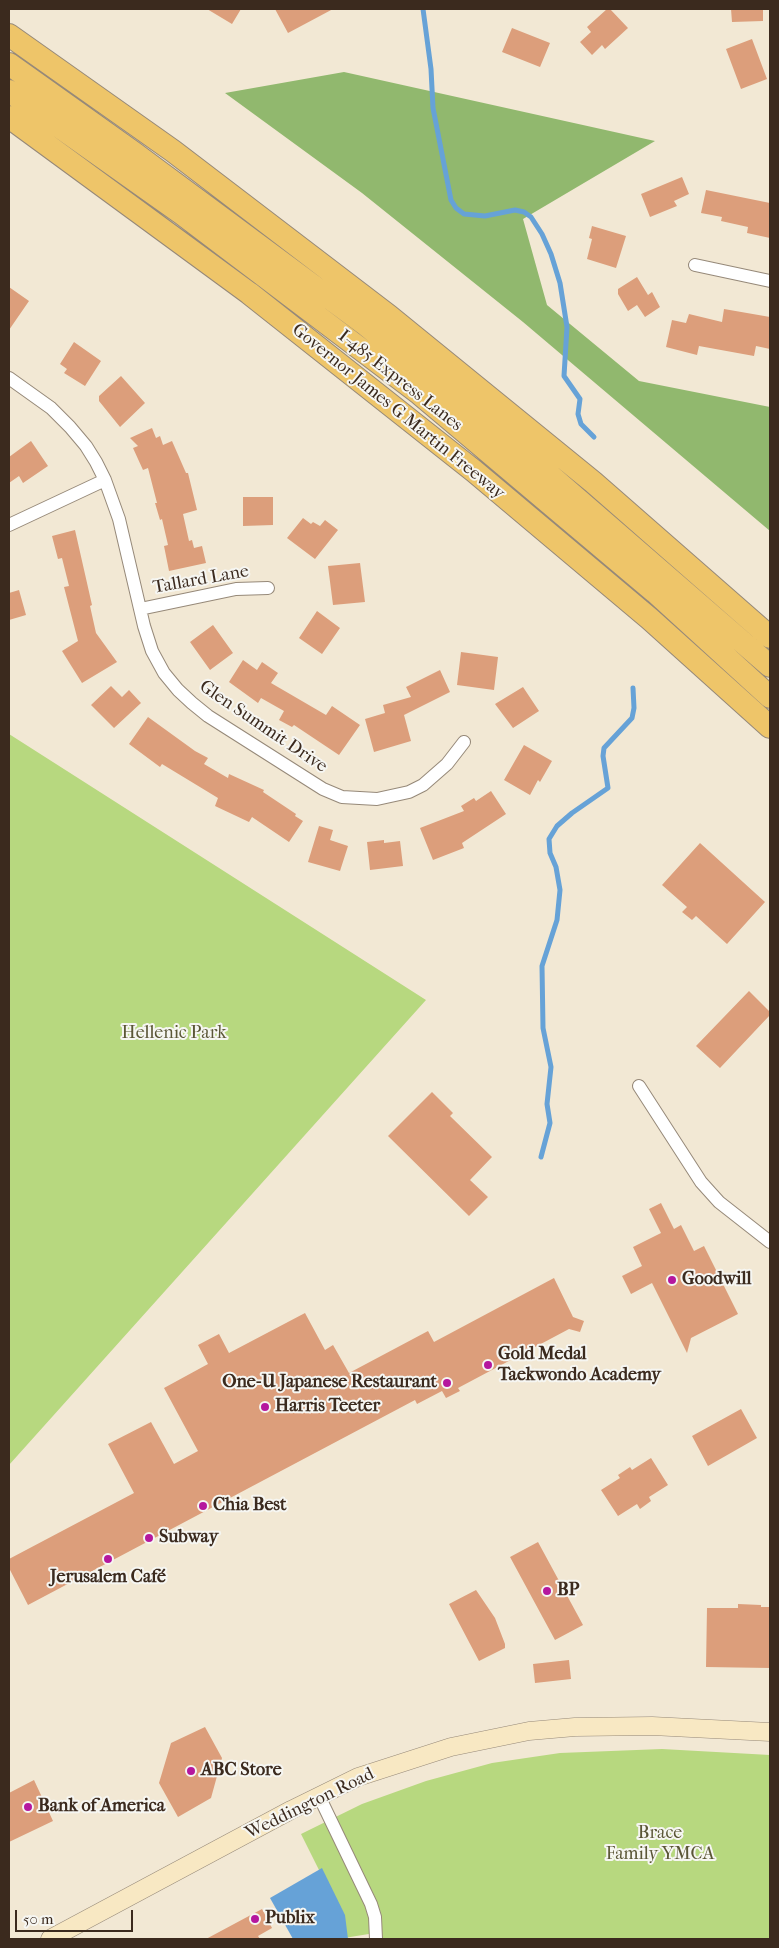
<!DOCTYPE html>
<meta charset="utf-8">
<style>
body{margin:0}
#map{position:relative;width:779px;height:1948px;overflow:hidden;background:#f2e8d4;font-family:"IM FELL French Canon",serif}
canvas{display:block}
.frame{position:absolute;inset:0;border:10px solid #3b2a1e;pointer-events:none}
.scale{position:absolute;left:15px;top:1910px;width:118px;height:22px;box-sizing:border-box;border:2px solid #3b2a1e;border-top:0;padding-left:6px;font-size:15px;line-height:18px;white-space:nowrap;color:#3b2a1e;-webkit-text-stroke:4px #f6f6f2;paint-order:stroke}
</style>
<div id="map">
<canvas width="779" height="1948"></canvas>
<div class="frame"></div>
<div class="scale">50 m</div>
</div>
<script>
const context = document.querySelector('canvas').getContext('2d');
context.lineJoin = 'round';
function paint(path, color) { context.fillStyle = color; context.fill(path, 'evenodd'); }
const shape = rows => new Path2D(rows.map(r => 'M' + r).join(''));
function strokePath(path, color, width, dash) { context.strokeStyle = color; context.lineWidth = width; context.lineCap = dash ? 'butt' : 'round'; context.setLineDash(dash || []); context.stroke(path); }
function label(font, color, halo, rows, align = 'center') {
  context.font = font + ' "IM FELL French Canon",serif'; context.lineWidth = 4; context.setLineDash([]); context.textBaseline = 'middle'; context.strokeStyle = halo; context.fillStyle = color; for (const [text, x, y, turn = 0] of rows) {
    context.save(); context.translate(x, y); context.rotate((+turn || 0) * Math.PI / 180); context.textAlign = isNaN(turn) ? turn : align; if (halo) context.strokeText(text, 0, 0); context.fillText(text, 0, 0); context.restore();
  }
}
const green = shape([
 [9,734,426,1000,9,1465],
 [662,1749,770,1755,770,1939,376,1939,375,1933,344,1938,340,1912,301,1834,362,1804,426,1781,492,1763,560,1753]
]);
const forest = shape([
 [344,72,655,141,523,219,547,305,639,381,770,407,770,531,523,322,362,193,225,93]
]);
const water = shape([
 [322,1868,345,1915,348,1939,293,1939,270,1898]
]);
const stream = shape([
 [423,9,431,69,433,108,451,200,456,208,464,214,485,216,515,210,524,212,531,217,542,234,551,254,560,283,567,327,564,376,580,399,578,414,581,424,594,437],
 [541,1157,550,1123,547,1104,551,1067,543,1028,542,966,557,920,560,890,556,867,550,853,549,839,557,826,572,813,608,788,603,756,604,748,632,718,634,708,633,688]
]);
const building = shape([
 [207,9,241,9,232,24],
 [275,9,333,9,288,33],
 [607,9,610,9,628,28,605,49,602,45,592,55,580,42,591,32,587,27],
 [731,9,763,9,763,21,732,22],
 [512,28,550,43,540,67,502,52],
 [752,39,767,79,741,89,726,49],
 [682,177,689,194,674,201,677,206,650,217,641,194],
 [706,190,770,203,770,238,747,233,748,227,721,221,722,217,701,213],
 [592,226,626,236,616,268,587,259,592,239,589,238],
 [637,277,648,295,652,292,660,307,645,317,637,305,628,311,618,294,618,289],
 [9,287,29,301,9,330],
 [724,309,770,317,770,349,756,346,754,356,699,346,697,355,666,347,672,320,686,323,689,314,722,322],
 [74,342,101,361,85,386,64,373,67,369,60,364],
 [121,376,145,403,120,427,99,401,99,396],
 [152,428,156,438,160,436,163,445,172,441,186,473,188,473,197,510,183,514,189,541,192,540,194,548,202,546,206,563,169,571,164,546,168,545,162,519,160,520,155,503,157,503,148,468,143,470,133,448,138,446,130,438],
 [31,441,48,466,23,483,19,476,9,483,9,457],
 [243,497,273,497,273,525,243,526],
 [303,518,311,524,313,522,320,526,325,520,338,530,315,559,287,538],
 [75,530,92,605,90,606,96,633,117,662,82,683,62,651,78,641,64,587,69,586,62,558,58,559,52,536],
 [360,563,365,602,333,605,328,566],
 [19,590,26,615,9,620,9,593],
 [317,611,340,628,322,654,299,638],
 [213,625,233,653,210,670,190,642],
 [461,652,498,657,494,690,457,685],
 [243,660,257,670,262,662,278,673,271,683,326,715,332,706,360,725,339,755,294,725,292,727,279,720,284,711,261,698,258,703,229,682],
 [440,670,450,692,404,715,411,741,374,752,365,719,385,713,383,705,411,697,406,687],
 [111,686,122,697,129,690,141,703,114,728,91,705],
 [523,687,539,711,513,728,495,704],
 [148,717,195,751,208,758,204,764,228,778,229,774,264,790,263,792,296,814,295,816,303,821,289,842,252,817,249,822,215,806,218,798,162,764,160,767,129,744],
 [524,745,552,761,540,782,538,780,530,795,504,780],
 [491,791,506,814,462,843,464,848,433,860,420,828,464,811,461,806,474,798,476,801],
 [319,826,333,830,330,840,348,846,340,871,308,862],
 [384,840,384,843,400,841,403,866,370,870,367,842],
 [700,843,765,902,727,944,696,916,692,920,682,912,687,907,662,885],
 [749,991,770,1012,770,1015,720,1068,696,1046],
 [432,1092,453,1113,450,1116,492,1157,470,1180,488,1197,469,1216,388,1136],
 [661,1203,674,1229,681,1225,694,1251,704,1246,738,1314,691,1338,687,1353,652,1283,631,1294,622,1276,642,1266,633,1247,661,1233,649,1209],
 [554,1278,573,1317,584,1321,580,1332,569,1329,458,1388,460,1391,446,1398,442,1391,417,1404,415,1400,28,1605,9,1568,9,1559,134,1493,108,1444,151,1422,174,1464,198,1451,164,1388,208,1364,198,1345,219,1334,229,1353,305,1313,325,1350,333,1345,349,1373,428,1331,434,1342],
 [741,1409,757,1438,708,1466,692,1436],
 [651,1458,668,1485,649,1497,651,1501,640,1509,637,1504,618,1516,601,1490,620,1478,618,1475,630,1467,632,1470],
 [538,1542,583,1625,555,1640,510,1557],
 [476,1590,495,1618,505,1644,505,1648,479,1661,449,1604],
 [738,1604,761,1605,761,1607,770,1607,770,1668,706,1667,707,1608,738,1608],
 [569,1660,571,1679,535,1683,533,1664],
 [205,1727,222,1758,211,1798,178,1817,159,1783,171,1743],
 [34,1780,53,1821,9,1842,9,1793],
 [262,1909,272,1928,258,1936,260,1939,206,1939]
]);
const minor = shape([
 [695,265,770,281],
 [9,378,51,408,70,427,86,446,96,462,105,480,119,519,144,626,152,651,164,673,178,690,192,703,208,716,323,789,342,797,377,799,409,792,423,785,447,764,464,742],
 [9,525,105,480],
 [140,609,236,589,268,588],
 [639,1086,701,1182,719,1202,770,1242],
 [319,1796,371,1904,375,1917,376,1939]
]);
const secondary = shape([
 [50,1939,291,1810,358,1777,451,1747,529,1731,575,1727,652,1726,770,1732]
]);
const motorway = shape([
 [9,35,173,151,389,316,593,482,770,637],
 [9,64,134,153,366,325,537,464,770,666],
 [9,91,181,213,420,394,655,592,770,697],
 [9,117,249,293,474,471,650,619,770,727]
]);
const markers = [
 [672,1280,5,"#b5179e"],
 [488,1365,5,"#b5179e"],
 [447,1383,5,"#b5179e"],
 [265,1407,5,"#b5179e"],
 [203,1506,5,"#b5179e"],
 [149,1538,5,"#b5179e"],
 [108,1559,5,"#b5179e"],
 [547,1591,5,"#b5179e"],
 [191,1771,5,"#b5179e"],
 [28,1807,5,"#b5179e"],
 [255,1919,5,"#b5179e"]
];
const streetNames = [
 ["I-485 Express Lanes",400,381,38],
 ["Governor James G Martin Freeway",398,412,39],
 ["Tallard Lane",201,580,-10],
 ["Glen Summit Drive",263,727,34],
 ["Weddington Road",310,1804,-26]
];
const parkNames = [
 ["Hellenic Park",174,1034],
 ["Brace",660,1834],
 ["Family YMCA",660,1855]
];
const poiNames = [
 ["Goodwill",682,1280],
 ["Gold Medal",498,1355],
 ["Taekwondo Academy",498,1376],
 ["One‐U Japanese Restaurant",437,1383,"right"],
 ["Harris Teeter",275,1407],
 ["Chia Best",213,1506],
 ["Subway",159,1538],
 ["Jerusalem Café",108,1578,"center"],
 ["BP",557,1591],
 ["ABC Store",201,1771],
 ["Bank of America",38,1807],
 ["Publix",265,1919]
];
paint(green, '#b7d87f');
paint(forest, '#91b86e');
paint(water, '#66a2d7');
strokePath(stream, '#66a2d7', 5);
paint(building, '#dc9e7b');
strokePath(minor, '#968979', 14);
strokePath(secondary, '#968979', 19);
strokePath(motorway, '#968979', 24);
strokePath(minor, '#fff', 12);
strokePath(secondary, '#f8e8c3', 18);
strokePath(motorway, '#eec569', 22);
for (const [x, y, r, color] of markers) { const dot = new Path2D(); dot.arc(x, y, r, 0, 2 * Math.PI); context.fillStyle = color; context.fill(dot); strokePath(dot, '#f6f6f2', 2); }
label('18px', '#3b2a1e', '#f6f6f2', streetNames);
label('18px', '#5a5636', '#f6f6f2', parkNames);
label('bold 18px', '#3b2a1e', '#f6f6f2', poiNames, 'left');
</script>
